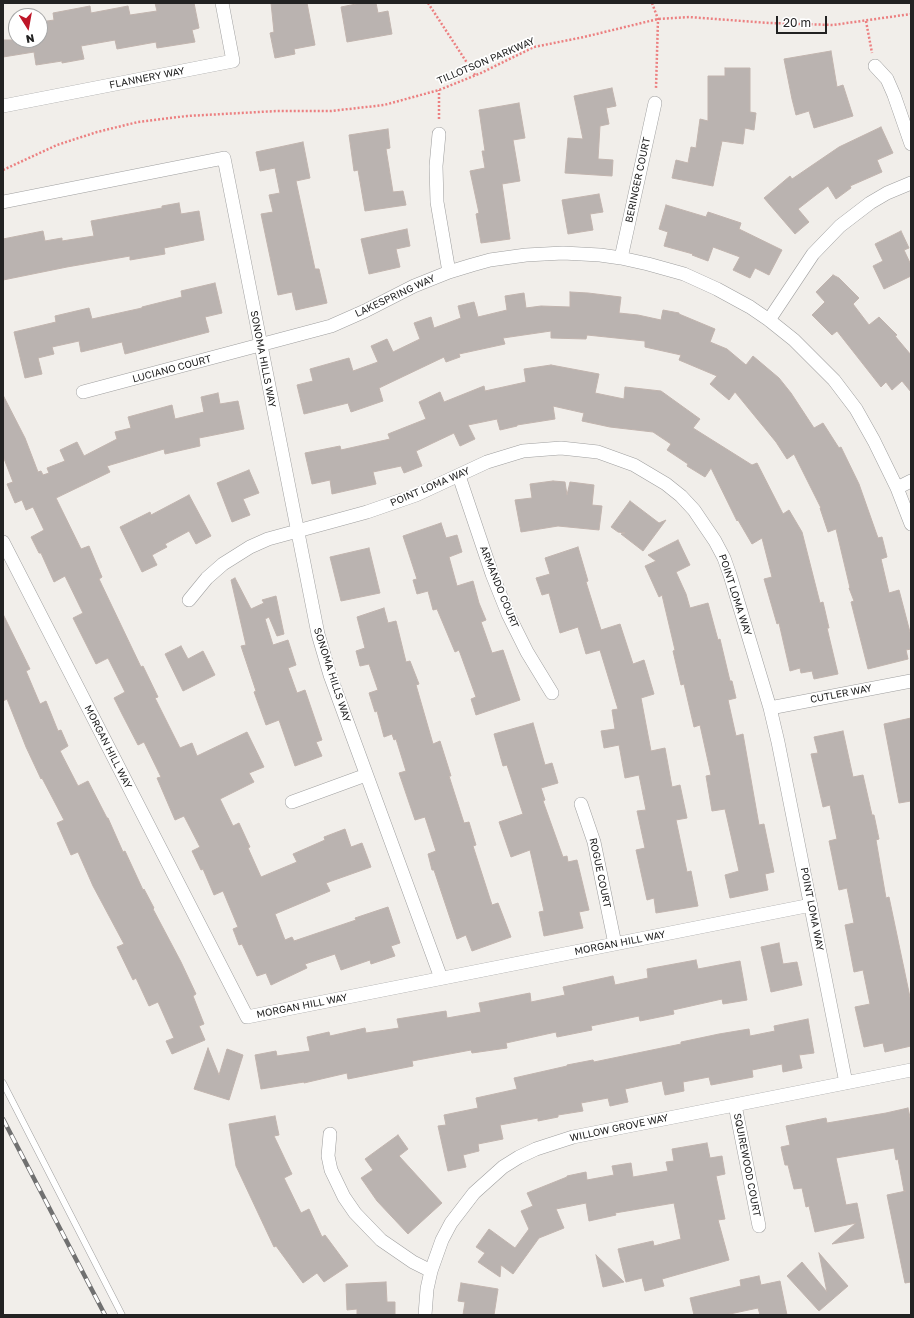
<!DOCTYPE html>
<style>
body{margin:0}
#map{position:relative;width:914px;height:1318px;overflow:hidden;background:#f1eeea;font-family:"Golos Text",sans-serif}
canvas{display:block}
.frame{position:absolute;inset:0;border:4px solid #222;pointer-events:none}
.north{position:absolute;left:8px;top:8px;width:40px;height:40px;box-sizing:border-box;background:#fff;border:1px solid #a7a7a7;border-radius:50%;rotate:169deg;font-size:11px;font-weight:700;line-height:16px;text-align:center;color:#222}
.north::after{content:'';display:block;margin:auto;width:14px;height:18px;background:#be1628;clip-path:polygon(50% 0,100% 100%,50% 72%,0 100%)}
.scale{position:absolute;left:776px;top:16px;width:51px;height:18px;box-sizing:border-box;border:2px solid #222;border-top:0;padding-left:5px;font-size:12px;line-height:14px;white-space:nowrap;color:#222;-webkit-text-stroke:3px #fff;paint-order:stroke}
</style>
<div id="map">
<canvas width="914" height="1318"></canvas>
<div class="frame"></div>
<div class="north">N</div>
<div class="scale">20 m</div>
</div>
<script>
const context = document.querySelector('canvas').getContext('2d');
context.lineJoin = 'round';
function paint(path, color) { context.fillStyle = color; context.fill(path, 'evenodd'); }
const shape = rows => new Path2D(rows.map(r => 'M' + r).join(''));
function strokePath(path, color, width, dash) { context.strokeStyle = color; context.lineWidth = width; context.lineCap = dash ? 'butt' : 'round'; context.setLineDash(dash || []); context.stroke(path); }
function label(font, color, halo, rows, align = 'center') {
  context.font = font + ' "Golos Text",sans-serif'; context.lineWidth = 3.5; context.setLineDash([]); context.textBaseline = 'middle'; context.strokeStyle = halo; context.fillStyle = color; for (const [text, x, y, turn = 0] of rows) {
    context.save(); context.translate(x, y); context.rotate((+turn || 0) * Math.PI / 180); context.textAlign = isNaN(turn) ? turn : align; if (halo) context.strokeText(text, 0, 0); context.fillText(text, 0, 0); context.restore();
  }
}
const building = shape([
 [155,3,194,3,199,28,192,30,195,42,157,48,156,42,117,49,115,40,81,46,84,59,62,63,62,61,36,65,34,52,3,57,3,40,40,40,40,22,54,20,53,13,90,6,91,13,128,6,130,15,157,11,155,3],
 [271,3,307,3,315,45,294,49,295,54,275,58,270,33,274,32,271,3],
 [361,3,376,3,378,13,388,11,392,34,347,42,341,7,361,3],
 [831,51,837,87,843,85,853,116,814,128,809,111,796,115,792,99,784,59,831,51],
 [725,68,750,68,750,112,756,113,754,130,745,128,743,144,722,141,713,186,672,178,676,160,688,163,691,147,696,148,700,119,708,121,708,76,725,76,725,68],
 [612,88,616,106,606,108,609,124,600,126,598,159,613,160,612,176,565,173,568,138,583,139,574,96,612,88],
 [519,103,525,138,513,140,520,181,502,184,510,239,481,243,476,214,479,213,470,171,485,168,482,151,485,151,479,110,519,103],
 [881,127,893,153,877,160,882,172,850,186,851,188,836,199,828,186,816,195,798,209,809,222,795,234,764,198,790,176,792,179,839,147,881,127],
 [388,129,390,148,386,149,393,192,403,191,406,205,365,211,358,170,354,171,349,135,388,129],
 [303,142,310,178,296,181,315,269,319,269,327,303,296,310,292,292,278,295,261,214,273,212,269,195,280,193,275,168,260,171,256,152,303,142],
 [599,194,603,212,590,214,593,230,568,234,562,200,599,194],
 [179,203,181,214,199,211,204,240,164,248,165,254,130,260,130,256,67,267,3,280,3,239,43,231,45,241,62,238,62,241,94,236,91,221,162,208,162,206,179,203],
 [666,205,706,217,708,212,741,223,739,229,782,250,769,275,755,268,750,278,733,270,740,257,713,247,708,261,692,255,693,254,664,246,668,232,659,229,666,205],
 [407,229,410,246,396,249,400,267,369,274,361,239,407,229],
 [901,231,909,248,904,250,911,265,911,276,884,289,873,266,883,261,875,244,901,231],
 [833,275,839,278,859,298,853,304,869,325,879,317,897,335,895,336,911,355,911,392,902,381,892,390,886,382,881,387,837,331,832,335,812,315,825,302,816,292,833,275],
 [215,283,222,313,205,317,209,332,125,354,122,342,81,352,79,341,52,347,54,354,38,358,42,374,25,378,14,332,56,322,55,316,89,308,92,319,142,308,142,307,182,297,181,291,215,283],
 [570,292,588,293,621,297,619,313,638,315,661,320,663,310,679,313,679,314,715,329,710,342,727,349,746,365,753,356,779,378,791,393,814,428,823,423,839,448,841,447,859,484,878,538,882,537,887,557,881,559,889,593,899,590,911,636,911,649,906,650,908,659,868,669,851,602,854,601,849,588,850,588,836,529,828,532,820,508,821,508,794,454,787,459,776,442,735,392,729,400,710,384,717,376,679,360,681,355,645,347,645,341,587,335,586,339,551,338,551,331,503,338,505,344,459,354,460,357,446,362,444,357,379,388,383,401,351,412,348,403,304,414,297,385,313,381,310,369,349,358,353,371,378,362,371,346,387,339,393,352,420,339,414,323,431,317,434,328,461,318,458,306,474,302,478,317,507,310,505,296,524,293,526,308,541,306,570,307,570,292],
 [551,365,599,374,595,393,624,399,625,387,661,391,700,419,693,428,752,465,757,463,783,514,789,510,802,532,820,603,823,602,829,628,827,628,838,674,814,679,812,671,801,673,800,668,790,671,779,623,777,624,764,579,772,577,762,538,752,544,738,520,737,521,711,468,705,477,687,466,688,464,667,450,671,444,653,432,610,427,582,421,584,413,553,406,555,419,517,425,517,426,500,430,497,419,468,425,475,439,460,446,454,433,416,451,422,466,404,473,401,466,373,472,376,484,332,494,330,480,312,484,305,453,340,446,341,450,390,439,388,434,426,419,419,402,440,392,444,402,484,386,485,391,526,382,524,369,551,365],
 [218,393,220,404,238,401,244,429,199,438,200,446,165,454,164,449,107,466,110,472,56,498,81,549,89,546,102,577,99,579,141,667,143,666,158,697,155,698,180,748,192,743,197,756,247,732,264,767,249,773,254,782,220,799,233,826,239,823,250,847,248,848,261,877,297,862,293,854,325,840,324,837,345,829,351,847,362,843,371,867,326,883,330,891,275,914,285,940,292,937,294,941,356,920,355,918,388,907,400,943,391,946,395,956,371,964,370,960,341,970,335,954,305,964,307,968,271,985,266,973,257,976,242,944,239,945,233,929,238,927,223,891,214,895,203,869,201,870,192,851,200,847,184,816,175,820,157,778,161,777,144,742,138,745,122,714,114,698,125,692,108,658,96,664,73,618,83,613,65,576,54,582,41,553,39,553,31,537,44,530,33,507,26,510,22,500,15,503,7,484,13,482,3,456,3,395,25,438,38,472,41,471,43,475,49,473,47,468,65,461,60,450,77,442,84,456,117,439,115,432,131,428,128,417,172,405,175,419,204,412,201,397,218,393],
 [249,470,259,493,243,499,250,515,232,522,217,483,249,470],
 [553,481,565,482,567,495,570,482,594,485,592,505,602,506,599,530,558,526,521,532,515,500,532,498,530,484,553,481],
 [189,495,211,536,196,544,189,531,165,544,167,547,152,555,157,565,142,572,120,527,150,512,151,515,189,495],
 [630,501,659,523,666,520,643,551,621,534,625,533,618,532,611,527,630,501],
 [441,523,446,538,457,535,462,552,449,557,457,586,473,581,479,603,486,620,481,622,492,653,503,650,520,700,476,715,471,699,476,697,459,650,455,652,437,609,433,610,428,591,417,594,413,580,417,579,403,536,441,523],
 [678,540,690,565,676,572,686,594,690,608,708,603,718,640,720,639,730,681,732,681,736,698,728,700,736,736,743,734,759,825,764,824,774,872,765,874,768,890,730,898,725,875,739,871,725,809,712,811,706,776,711,775,700,725,694,727,684,684,681,685,673,651,675,650,662,595,659,597,645,566,656,561,648,555,678,540],
 [578,547,588,581,586,582,601,630,620,624,633,664,644,660,654,694,641,698,651,751,665,748,672,787,680,785,687,818,676,820,687,872,691,871,698,906,656,913,654,898,647,900,636,850,645,848,637,811,646,810,639,775,625,778,619,745,604,748,601,731,615,729,612,710,618,709,600,650,586,654,578,627,560,633,549,593,542,595,536,578,550,574,545,558,578,547],
 [369,548,380,593,341,601,330,557,369,548],
 [235,578,251,609,264,603,262,600,276,596,284,634,277,636,269,617,265,619,273,645,288,640,296,665,288,668,297,693,305,690,322,740,316,742,322,756,295,766,279,720,266,725,254,692,256,691,241,646,246,645,231,580,235,578],
 [384,608,388,623,396,621,406,662,410,661,419,684,416,685,433,744,440,741,451,776,449,776,464,823,469,822,476,845,473,846,492,905,498,903,511,937,472,951,466,935,457,939,434,870,432,870,428,854,436,851,425,817,415,820,399,773,406,771,396,739,394,740,392,734,384,737,377,711,375,712,369,693,378,690,369,664,360,666,356,651,365,648,357,617,384,608],
 [3,614,30,669,26,671,40,704,46,701,58,731,61,730,68,746,60,751,78,786,88,781,107,818,108,818,123,852,125,851,143,890,144,889,154,908,153,909,181,962,196,994,193,996,204,1024,199,1026,205,1040,172,1054,166,1041,174,1038,158,1002,149,1006,136,978,133,980,117,947,124,944,93,886,78,852,71,855,57,823,64,820,42,778,41,779,26,747,7,699,3,701,3,614],
 [181,646,188,659,203,651,215,675,183,691,165,654,181,646],
 [911,718,911,801,899,803,884,724,911,718],
 [533,723,545,765,552,763,558,783,541,788,545,800,543,801,563,857,567,856,568,862,577,860,589,910,579,912,583,928,544,936,539,912,544,911,530,850,511,857,499,822,523,814,507,765,503,766,494,734,533,723],
 [843,731,853,777,863,775,872,815,874,815,879,839,876,840,886,898,889,897,911,1002,911,1046,885,1052,883,1043,864,1047,855,1007,870,1004,863,970,854,972,845,925,854,923,847,888,839,890,829,841,837,839,830,805,823,807,811,754,818,753,814,737,843,731],
 [779,943,783,964,797,962,802,985,771,992,761,947,779,943],
 [696,960,698,969,740,961,747,1000,723,1004,722,999,673,1010,674,1014,640,1021,639,1016,591,1026,592,1030,557,1037,556,1032,506,1043,507,1048,472,1053,471,1050,412,1061,413,1066,348,1079,347,1073,304,1083,304,1082,261,1089,255,1055,276,1051,277,1056,310,1051,307,1037,329,1032,330,1036,365,1028,366,1033,399,1028,397,1019,446,1011,447,1018,481,1012,479,1003,530,993,531,1002,565,995,563,987,613,976,615,985,648,978,647,969,696,960],
 [808,1019,814,1053,799,1055,802,1068,783,1072,782,1064,752,1070,753,1077,711,1085,709,1077,683,1082,684,1091,665,1095,662,1081,625,1089,628,1102,610,1106,608,1098,581,1103,583,1111,558,1115,558,1117,538,1121,538,1118,500,1125,503,1139,478,1144,479,1151,463,1155,466,1167,448,1171,438,1126,446,1125,444,1115,478,1108,476,1098,517,1089,514,1078,567,1066,567,1065,593,1060,594,1062,681,1044,681,1042,719,1034,749,1029,750,1036,775,1031,774,1026,808,1019],
 [208,1048,219,1075,227,1049,243,1055,229,1100,194,1089,208,1048],
 [908,1108,911,1122,911,1282,905,1283,887,1195,906,1191,904,1191,898,1159,896,1160,894,1148,836,1158,846,1205,857,1203,864,1238,832,1244,856,1223,815,1232,809,1206,806,1207,802,1188,794,1189,788,1165,785,1165,781,1147,790,1145,786,1126,826,1118,827,1123,886,1113,908,1108],
 [275,1116,279,1135,274,1136,292,1174,284,1178,301,1213,309,1209,322,1237,325,1235,348,1266,324,1282,317,1273,303,1283,276,1246,274,1247,236,1166,229,1124,275,1116],
 [398,1135,408,1149,399,1156,442,1203,408,1234,377,1201,361,1178,373,1170,365,1159,398,1135],
 [707,1143,710,1158,722,1156,725,1174,716,1176,725,1219,718,1220,729,1260,662,1279,664,1286,645,1291,642,1278,626,1282,618,1249,653,1241,654,1246,681,1239,674,1203,615,1213,616,1215,589,1221,586,1203,556,1209,564,1228,539,1238,513,1274,501,1265,500,1277,478,1262,485,1253,476,1247,489,1229,515,1248,529,1229,521,1211,533,1206,527,1193,567,1177,567,1176,586,1172,587,1180,614,1175,612,1166,631,1163,633,1177,668,1171,666,1162,674,1161,672,1149,707,1143],
 [819,1253,848,1286,819,1311,787,1276,802,1262,827,1292,819,1253],
 [596,1255,624,1282,603,1287,596,1255],
 [759,1276,761,1285,780,1281,787,1315,760,1315,758,1308,725,1315,694,1315,690,1298,741,1286,740,1280,759,1276],
 [386,1282,387,1302,395,1302,395,1315,357,1315,357,1309,347,1310,346,1284,386,1282],
 [461,1283,498,1289,494,1315,463,1315,465,1302,458,1301,461,1283]
]);
const path = shape([
 [428,3,475,75],
 [652,3,658,19,656,88],
 [866,21,872,53],
 [439,119,439,90],
 [3,170,57,145,97,132,138,122,187,116,277,111,331,111,384,105,439,90,481,73,534,47,584,37,658,19,689,17,769,23,833,25,911,14]
]);
const service = shape([
 [3,1083,122,1315]
]);
const minor = shape([
 [875,66,887,79,894,95,911,144],
 [3,106,233,61,222,3],
 [439,134,436,166,437,202,449,272],
 [3,202,224,158,318,634,330,675,441,978],
 [621,258,655,103],
 [769,320,813,254,840,226,870,203,887,193,911,183],
 [83,392,331,326,365,311,414,286,449,272,472,265,490,260,526,255,563,253,600,255,621,258,648,264,684,274,717,289,750,307,769,320,794,340,834,380,856,409,874,441,897,488,911,524],
 [459,476,492,574,508,614,527,652,552,693],
 [897,488,911,481],
 [3,542,247,1017,811,905],
 [189,600,207,578,223,564,250,547,268,539,367,512,416,495,487,462,523,451,561,448,598,452,634,465,666,484,681,496,694,510,715,541,724,558,730,575,770,708,778,742,846,1083],
 [770,708,911,681],
 [292,802,366,775],
 [581,804,594,842,615,944],
 [735,1105,759,1226],
 [330,1134,328,1156,331,1170,344,1197,355,1213,381,1240,413,1262,431,1271],
 [425,1315,427,1289,431,1271,442,1240,451,1223,474,1193,503,1167,519,1157,536,1149,573,1137,911,1070]
]);
const rail = shape([
 [3,1119,105,1315]
]);
const streetNames = [
 ["TILLOTSON PARKWAY",486,61,-23],
 ["FLANNERY WAY",147,78,-11],
 ["BERINGER COURT",638,180,-78],
 ["LAKESPRING WAY",395,296,-25],
 ["SONOMA HILLS WAY",263,359,79],
 ["LUCIANO COURT",172,369,-15],
 ["POINT LOMA WAY",430,487,-23],
 ["ARMANDO COURT",499,587,68],
 ["POINT LOMA WAY",735,595,72],
 ["SONOMA HILLS WAY",332,675,72],
 ["CUTLER WAY",841,694,-11],
 ["MORGAN HILL WAY",108,747,63],
 ["ROGUE COURT",600,873,78],
 ["POINT LOMA WAY",812,909,79],
 ["MORGAN HILL WAY",620,943,-11],
 ["MORGAN HILL WAY",302,1006,-11],
 ["WILLOW GROVE WAY",619,1128,-12],
 ["SQUIREWOOD COURT",747,1165,79]
];
paint(building, '#bab3b0');
strokePath(building, '#c1b4ae', 1);
strokePath(service, '#9f9f9f', 7);
strokePath(minor, '#9f9f9f', 14);
strokePath(path, '#ec8081', 2.5, [2, 2]);
strokePath(service, '#fff', 6);
strokePath(minor, '#fff', 13);
strokePath(rail, '#707070', 4.5);
strokePath(rail, '#fff', 3, [9]);
label('10px', '#222', '#fff', streetNames);
</script>
